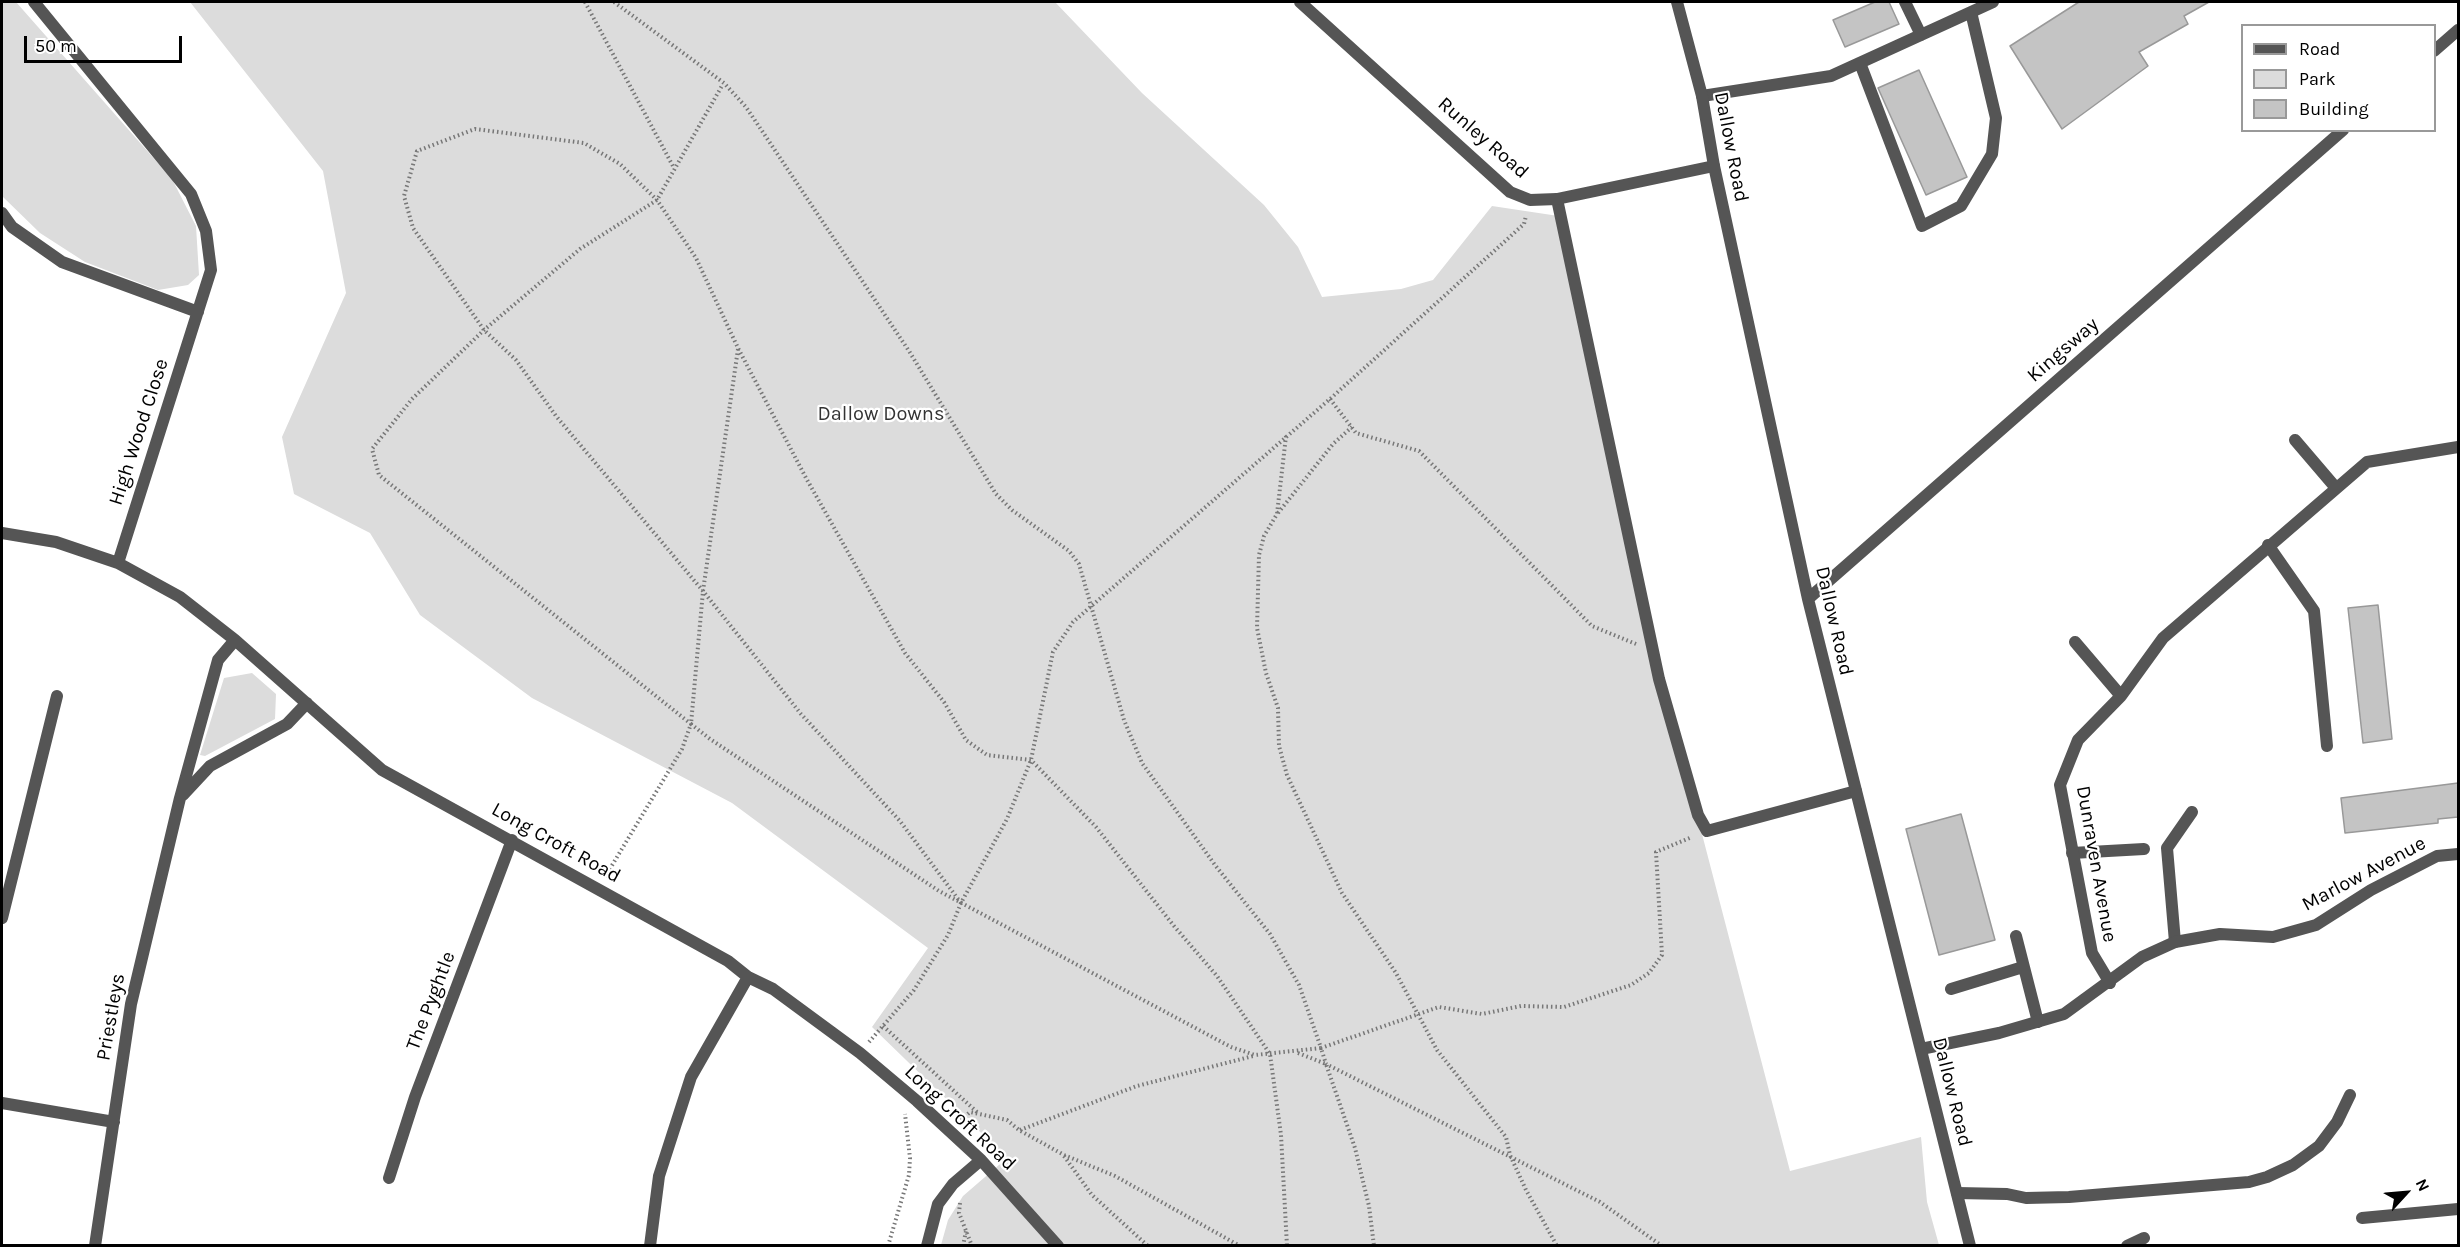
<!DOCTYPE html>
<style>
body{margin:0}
#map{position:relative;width:2460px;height:1247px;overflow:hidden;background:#fff;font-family:Karla,sans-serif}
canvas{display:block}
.frame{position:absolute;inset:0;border:3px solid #000;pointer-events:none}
.legend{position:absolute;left:2241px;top:24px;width:195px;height:108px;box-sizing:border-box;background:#fff;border:2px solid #999;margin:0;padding:8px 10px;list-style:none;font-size:18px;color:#000}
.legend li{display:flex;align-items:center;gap:12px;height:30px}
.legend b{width:30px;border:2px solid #999}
.north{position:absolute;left:2376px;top:1163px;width:60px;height:60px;-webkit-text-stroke:4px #fff;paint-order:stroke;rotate:64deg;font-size:16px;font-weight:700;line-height:24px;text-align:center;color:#000}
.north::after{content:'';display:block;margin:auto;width:21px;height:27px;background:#000;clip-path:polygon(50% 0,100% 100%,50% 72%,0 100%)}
.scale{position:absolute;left:24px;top:36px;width:158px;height:27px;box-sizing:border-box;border:3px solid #000;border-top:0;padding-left:8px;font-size:18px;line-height:21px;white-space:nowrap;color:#000;-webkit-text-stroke:4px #fff;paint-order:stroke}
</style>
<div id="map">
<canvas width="2460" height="1247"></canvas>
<div class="frame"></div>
<ul class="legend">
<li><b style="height:8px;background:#555"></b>Road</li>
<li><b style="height:16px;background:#dcdcdc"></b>Park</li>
<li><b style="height:16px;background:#c4c4c4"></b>Building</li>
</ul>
<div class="north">N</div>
<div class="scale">50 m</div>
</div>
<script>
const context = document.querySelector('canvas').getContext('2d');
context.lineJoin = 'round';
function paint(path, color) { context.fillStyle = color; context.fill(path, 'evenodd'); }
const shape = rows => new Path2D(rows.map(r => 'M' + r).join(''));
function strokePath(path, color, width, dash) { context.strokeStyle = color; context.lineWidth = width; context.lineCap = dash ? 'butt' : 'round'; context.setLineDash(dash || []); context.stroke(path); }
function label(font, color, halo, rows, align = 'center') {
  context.font = font + ' Karla,sans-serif'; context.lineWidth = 4.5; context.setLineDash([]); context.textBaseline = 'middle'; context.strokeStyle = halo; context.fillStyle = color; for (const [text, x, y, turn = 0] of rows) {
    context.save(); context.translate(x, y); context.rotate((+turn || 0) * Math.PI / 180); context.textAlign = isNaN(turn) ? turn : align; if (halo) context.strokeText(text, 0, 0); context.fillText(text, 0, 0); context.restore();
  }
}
const green = shape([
 [2,2,16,2,172,179,196,226,199,275,188,285,158,290,85,262,40,233,2,196],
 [190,2,1055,2,1142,93,1264,205,1298,247,1322,297,1401,289,1433,280,1492,206,1565,217,1644,612,1790,1171,1921,1137,1927,1202,1939,1245,941,1245,948,1220,963,1196,1007,1158,872,1027,928,948,732,803,532,698,420,615,370,533,294,494,282,437,346,293,323,171],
 [252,673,276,694,275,719,205,756,200,755,224,678]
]);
const building = shape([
 [1875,2,1889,2,1899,24,1845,47,1833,20,1875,2],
 [2079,2,2209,2,2184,16,2188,24,2139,52,2148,66,2062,129,2010,46,2079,2],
 [1919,70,1967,177,1926,195,1878,88,1919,70],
 [2378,605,2392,739,2363,743,2348,608,2378,605],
 [2458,783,2458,817,2438,819,2438,823,2345,833,2341,798,2458,783],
 [1961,814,1995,940,1939,955,1906,829,1961,814]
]);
const path = shape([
 [585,2,674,168],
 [614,2,724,83,746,107,909,351,996,494,1012,510,1069,551,1079,564,1124,720,1142,763,1215,865,1270,934,1299,985,1321,1048,1439,1007,1482,1014,1521,1006,1564,1007,1631,985,1649,973,1662,955,1656,852,1692,837],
 [738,349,703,591,691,724,710,739,939,891,1231,1047,1255,1055,1321,1048,1326,1064,1600,1202,1662,1246],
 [1330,399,1356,433,1419,451,1592,626,1636,644],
 [1286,436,1277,514,1264,536,1259,555,1257,628,1266,673,1278,708,1279,746,1287,775,1342,893,1396,973,1437,1050,1506,1137,1510,1155,1526,1190,1557,1246],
 [1278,513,1333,444,1352,427],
 [605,877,682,749,691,724,379,475,372,449,412,399,484,330,580,249,657,200,723,84],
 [961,903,900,821,801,714,703,591,556,416,516,360,484,330,413,228,404,196,417,151,475,129,584,143,620,164,657,200,696,258,738,348,806,478,905,653,944,702,966,740,987,755,1031,760,1096,827,1174,926,1217,976,1270,1054,1281,1135,1287,1246],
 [883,1026,978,1113],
 [869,1042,914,990,948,935,961,903,1007,819,1031,760,1053,652,1073,622,1330,399,1524,224,1526,216],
 [1298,1053,1326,1064,1355,1148,1369,1206,1374,1246],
 [961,1120,970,1112,1007,1120,1019,1130,1064,1155,1115,1176,1240,1246],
 [1020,1130,1137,1086,1253,1056],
 [1064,1156,1092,1195,1148,1246],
 [960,1203,959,1213,972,1246],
 [888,1246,909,1175,910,1158,905,1114],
 [963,1246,966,1231]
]);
const service = shape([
 [1905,2,1921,35],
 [1860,63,1922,226,1961,206,1992,154,1996,118,1971,12],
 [1702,96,1831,76,1993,2],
 [1557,199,1659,679,1698,815,1707,831,1856,791],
 [2072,853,2144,849],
 [2,918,57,696],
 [2016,936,2038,1022],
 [2175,942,2167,848,2192,812],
 [1951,989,2023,967],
 [1957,1193,2007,1194,2026,1198,2069,1197,2249,1182,2267,1177,2293,1165,2319,1146,2337,1122,2350,1095],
 [2362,1218,2458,1209],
 [2127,1246,2144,1238]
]);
const minor = shape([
 [34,2,191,194,206,231,211,270,118,563],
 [1300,2,1510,192,1530,200,1557,199,1714,166],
 [2,213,12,227,62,262,198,312],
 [2295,440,2336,488],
 [2,533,56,542,118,563,180,597,235,640,382,770,728,961,748,977,773,989,860,1053,917,1101,981,1160,1058,1246],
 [2268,545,2314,611,2327,746],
 [2075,642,2121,696],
 [183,795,210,766,287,724,307,703],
 [2110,983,2092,953,2060,785,2078,740,2121,696,2163,638,2367,462,2458,447],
 [1921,1049,1999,1033,2064,1014,2142,957,2175,942,2220,934,2273,937,2316,925,2371,890,2437,856,2458,854],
 [2,1103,114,1122],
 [389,1178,415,1097,512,840],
 [95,1246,131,1004,180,798,218,660,235,640],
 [650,1246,659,1176,691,1077,748,977],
 [927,1246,938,1204,953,1184,981,1160]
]);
const tertiary = shape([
 [1677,2,1702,96,1714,166,1808,599,1970,1246],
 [2434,51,2458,30],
 [1808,599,2343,130]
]);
const streetNames = [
 ["Runley Road",1483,138,41],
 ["Dallow Road",1731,147,79],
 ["Kingsway",2063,350,-41],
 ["High Wood Close",139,432,-72],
 ["Dallow Road",1834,621,77],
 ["Long Croft Road",556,843,29],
 ["Dunraven Avenue",2096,864,80],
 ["Marlow Avenue",2364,874,-28],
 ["The Pyghtle",431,1001,-69],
 ["Priestleys",111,1017,-80],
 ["Dallow Road",1952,1092,76],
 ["Long Croft Road",960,1118,43]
];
const parkNames = [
 ["Dallow Downs",881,414]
];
paint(green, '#dcdcdc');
paint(building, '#c4c4c4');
strokePath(building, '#999', 1.5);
strokePath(path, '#777', 4, [1.5, 3]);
strokePath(service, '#555', 12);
strokePath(minor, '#555', 12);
strokePath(tertiary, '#555', 12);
label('20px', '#000', '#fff', streetNames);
label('20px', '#333', '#fff', parkNames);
</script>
